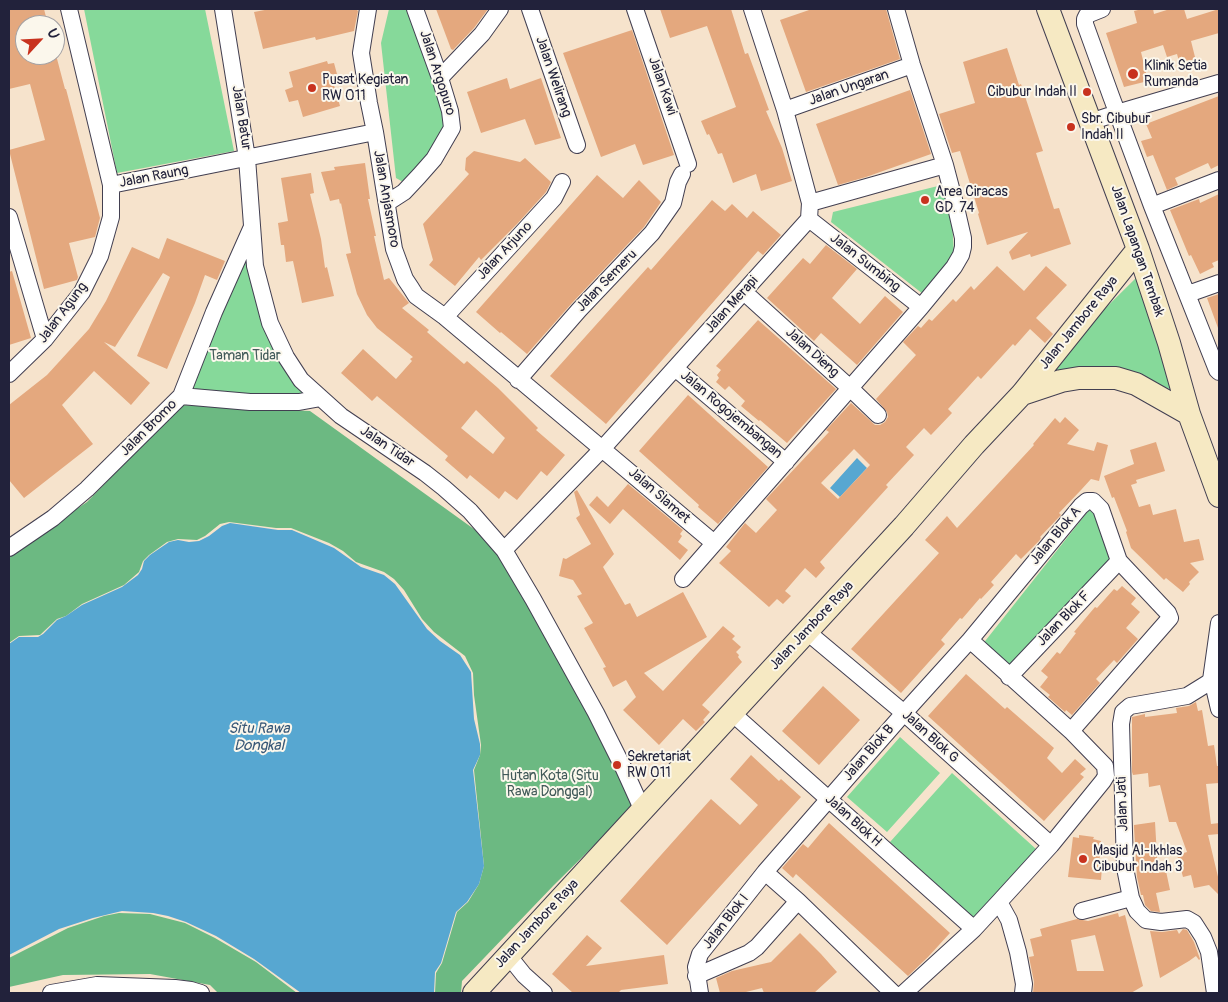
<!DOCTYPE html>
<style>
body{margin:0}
#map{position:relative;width:1228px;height:1002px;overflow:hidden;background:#f6e3cc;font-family:Pangolin,sans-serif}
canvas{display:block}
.frame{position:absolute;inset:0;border:10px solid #22223b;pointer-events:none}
.north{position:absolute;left:15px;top:15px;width:50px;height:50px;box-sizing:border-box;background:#fbf7ec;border:1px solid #a4a2a5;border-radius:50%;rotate:65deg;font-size:14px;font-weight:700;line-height:20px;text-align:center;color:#22223b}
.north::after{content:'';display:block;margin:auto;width:18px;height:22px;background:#c8321e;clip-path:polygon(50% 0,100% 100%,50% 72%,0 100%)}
</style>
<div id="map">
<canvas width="1228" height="1002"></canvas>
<div class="frame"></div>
<div class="north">U</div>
</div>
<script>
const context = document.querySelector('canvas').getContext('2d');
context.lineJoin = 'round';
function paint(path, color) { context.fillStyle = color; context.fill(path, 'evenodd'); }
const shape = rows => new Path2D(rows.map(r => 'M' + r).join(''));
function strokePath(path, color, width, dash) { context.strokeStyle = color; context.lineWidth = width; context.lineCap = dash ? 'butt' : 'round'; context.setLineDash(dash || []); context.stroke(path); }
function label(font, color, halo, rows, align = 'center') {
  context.font = font + ' Pangolin,sans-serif'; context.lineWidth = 4; context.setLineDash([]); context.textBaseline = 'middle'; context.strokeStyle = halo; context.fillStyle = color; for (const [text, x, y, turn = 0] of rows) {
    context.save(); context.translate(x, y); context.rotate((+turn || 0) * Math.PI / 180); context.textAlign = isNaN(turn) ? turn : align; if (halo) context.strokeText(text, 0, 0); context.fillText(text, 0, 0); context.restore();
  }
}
const green = shape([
 [84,9,205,9,234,151,117,173],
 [389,9,417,9,457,127,412,187,396,178,381,43],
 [942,185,952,221,954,253,923,294,831,222,833,212],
 [245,262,256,265,293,371,307,389,304,396,194,393,193,377],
 [1138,276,1183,394,1143,379,1059,376,1050,363],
 [1089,510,1103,516,1111,562,1010,666,982,645],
 [900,737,940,773,887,832,847,797],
 [952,773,1036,849,974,918,890,842]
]);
const forest = shape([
 [181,405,310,411,503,550,635,805,554,885,462,981,461,993,435,993,436,973,442,963,457,912,468,902,479,884,484,866,474,770,480,755,481,745,474,695,473,673,465,656,434,632,422,619,404,590,394,579,384,572,356,562,343,551,329,543,291,528,276,528,229,522,220,524,205,536,197,540,178,539,167,542,149,555,143,561,139,572,124,585,82,604,66,616,57,619,40,635,19,636,9,643,9,554,87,502],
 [119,913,150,914,185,923,215,938,256,962,297,993,218,993,210,985,150,974,63,975,9,987,9,958,68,928,104,916]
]);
const water = shape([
 [857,458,867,468,840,497,830,488],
 [230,523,278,530,292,530,334,548,361,567,384,575,395,584,427,629,440,641,460,655,471,672,474,719,480,744,480,755,473,770,484,866,479,884,467,902,456,912,441,963,435,972,434,993,301,993,254,959,216,936,186,922,168,916,153,913,122,911,93,918,59,929,9,955,9,644,19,637,38,637,43,634,57,620,66,616,82,605,122,587,138,575,142,569,144,561,150,555,169,542,178,540,189,542,199,541,209,536,222,526]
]);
const building = shape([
 [9,9,44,9,48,25,25,25,25,55,56,55,65,89,66,89,100,218,95,237,69,243,78,277,77,280,44,289,9,150,45,140,30,84,9,89],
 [270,9,356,9,358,11,354,31,316,40,315,37,263,49,254,12],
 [436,9,488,9,474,28,453,50,451,49],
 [660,9,731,9,745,54,748,53,769,110,766,111,782,148,792,181,761,191,756,174,733,183,722,153,718,154,709,134,707,135,701,121,736,107,707,26,670,38],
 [812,9,886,9,900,59,806,92,780,20],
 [1142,9,1153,9,1154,14,1170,9,1184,9,1187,19,1219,9,1219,33,1191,41,1196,61,1180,65,1177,54,1167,57,1163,45,1141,52,1148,81,1124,87,1106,33,1137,23,1134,11],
 [632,30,674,155,643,165,635,144,601,157,563,53],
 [1007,48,1019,85,1021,84,1043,151,1036,153,1054,209,1059,208,1071,244,1031,257,1030,254,1012,260,1009,252,1028,232,987,245,978,214,979,213,960,151,952,153,939,114,975,103,963,62],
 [327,61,328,64,334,63,337,74,331,75,340,106,303,117,298,100,289,102,285,90,293,87,289,72],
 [507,78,510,89,541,78,561,138,535,145,525,119,481,133,467,92],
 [910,90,931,154,866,177,838,185,816,124],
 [1219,96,1219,165,1211,169,1208,163,1175,178,1178,185,1167,190,1153,155,1147,157,1141,141,1152,138,1146,124],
 [474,151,520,162,525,158,551,182,546,192,517,224,481,260,479,257,455,286,429,265,433,260,423,224,469,174,465,170,466,158],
 [365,163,370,199,368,199,376,236,374,236,384,280,389,278,409,303,402,308,429,330,427,332,464,364,467,361,498,388,538,428,536,430,565,455,547,476,541,471,517,500,505,491,499,499,470,475,467,479,445,460,448,456,377,396,372,401,341,373,363,349,396,379,412,361,410,359,413,357,377,328,367,315,357,294,346,254,351,253,341,203,340,204,339,199,330,201,321,172,335,170,334,167],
 [476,410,505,438,493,454,461,428],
 [311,173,314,193,310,194,321,239,325,268,327,267,334,296,302,303,293,261,286,262,284,245,281,245,278,223,288,221,281,178],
 [597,175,623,198,639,180,661,202,644,227,572,303,527,354,501,332,500,333,476,312],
 [1219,194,1219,260,1212,263,1214,267,1200,274,1191,255,1189,256,1170,210,1199,199,1200,203],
 [712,200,725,211,732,204,747,218,753,211,781,235,763,255,758,251,606,424,550,376,648,267,651,270],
 [167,238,225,261,217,280,205,275,195,303,167,369,137,356,170,277,163,273,115,347,104,342,150,383,131,405,94,371,62,405,93,444,24,498,9,480,9,405,47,375,89,329,106,301,132,247,159,259],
 [826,245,857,269,832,298,860,324,885,296,903,312,857,365,821,333,814,341,767,298,803,258,810,264],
 [997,266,1024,291,1046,266,1067,285,1036,318,1053,334,1045,343,1030,329,1015,346,1013,344,981,379,978,376,948,409,952,413,931,435,924,428,906,447,914,455,886,485,888,487,859,519,820,562,825,568,816,578,805,568,785,591,791,596,783,604,777,599,769,607,719,563,731,551,726,547,745,523,756,533,777,510,766,499,829,432,826,430,851,403,875,425,880,425,885,422,888,417,887,412,876,399,916,355,903,342,918,326,921,328,929,319,932,321,953,299,956,302,971,286,974,290],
 [854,449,870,465,838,499,821,483],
 [12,271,31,338,9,345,9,272],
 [1219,294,1219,327,1218,328,1207,298],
 [758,320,836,389,787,443,760,420,759,421,741,406,745,401,729,386,725,390,716,382,719,378,717,375,721,370,716,366],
 [688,395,768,467,718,524,698,507,699,505,639,451],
 [1065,417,1079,430,1067,444,1094,451,1097,442,1108,445,1099,481,1091,479,1081,490,1059,513,1061,515,1040,537,1041,538,1039,541,1021,559,1016,554,991,582,994,585,981,599,980,598,962,619,960,618,941,640,945,644,901,693,851,649,939,553,925,540,947,516,957,528,1034,445,1033,444,1055,418,1060,423],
 [1156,442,1165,471,1136,480,1137,483,1131,485,1139,507,1150,504,1153,515,1176,509,1184,542,1199,539,1204,560,1190,563,1199,572,1189,582,1190,584,1183,592,1166,578,1164,580,1131,548,1126,532,1127,531,1114,497,1112,498,1104,476,1134,464,1130,450],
 [628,484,683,530,680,534,682,536,678,542,688,550,680,560,623,509,610,524,589,505,597,496,608,507],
 [577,490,614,554,603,567,625,605,630,603,637,617,683,592,707,637,644,673,663,691,723,626,735,636,732,639,741,647,736,652,739,655,738,657,742,662,702,705,710,712,703,720,705,722,696,731,683,719,659,745,623,710,636,697,626,680,613,687,603,668,606,667,584,628,593,623,577,596,582,594,573,580,559,576,563,558,566,559,591,544,576,518,580,515,574,492],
 [1122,586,1136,598,1131,604,1140,612,1126,628,1138,639,1117,663,1114,660,1096,679,1100,683,1072,715,1066,710,1065,712,1048,697,1050,695,1040,687,1048,677,1041,671,1057,652,1060,654,1076,633,1074,632,1095,607,1097,608,1114,589,1117,591],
 [966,674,1005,709,1007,707,1054,748,1047,758,1062,773,1075,759,1086,769,1080,774,1084,777,1044,821,928,716],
 [823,686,860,720,819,765,782,731],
 [1196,702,1198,711,1202,710,1208,746,1214,745,1217,766,1219,766,1219,783,1206,784,1211,824,1219,823,1219,834,1208,835,1219,881,1219,895,1209,885,1194,888,1191,875,1183,877,1177,855,1187,852,1176,822,1169,822,1160,785,1149,787,1148,773,1133,775,1132,772,1132,717,1145,714,1145,717,1177,713,1176,708,1189,706],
 [751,755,779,781,781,779,801,797,667,945,620,901,711,799,740,825,758,805,730,779],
 [1155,822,1158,873,1166,871,1170,890,1156,893,1160,912,1151,911,1145,905,1143,895,1141,895,1137,877,1134,828,1134,825],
 [829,823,950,933,928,957,908,976,796,874,793,878,782,868,803,844,808,848],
 [1079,835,1094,837,1093,839,1101,841,1099,866,1102,867,1101,880,1068,877,1073,837,1079,838],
 [1118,913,1119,917,1125,915,1143,986,1131,993,1033,993,1034,982,1029,957,1034,956,1030,939,1042,936,1040,929,1077,919,1088,921],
 [1095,935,1104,971,1077,971,1071,940],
 [1183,929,1187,930,1194,942,1200,959,1199,960,1196,956,1189,961,1160,978,1150,931,1162,932,1177,930,1179,934],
 [800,933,821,954,837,972,814,993,764,993,762,988,742,993,720,993,716,978,732,971,771,962],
 [587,935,602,948,586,966,664,955,668,984,621,990,618,993,573,993,552,974]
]);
const street = shape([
 [223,9,247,158,255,266,270,323,286,357,301,380,341,416,425,473,444,488,470,511,504,550,533,599,596,713,624,769,643,811],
 [368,9,361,53,369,103,375,132,394,249,405,279,411,288,416,296,445,317,714,543],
 [530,9,577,145],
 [635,9,688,164],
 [1102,9,1087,15,1085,19,1085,24,1111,96,1152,206,1217,370,1219,372],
 [440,78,482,34,500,9],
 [785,110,912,65],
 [1090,122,1117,113,1219,83],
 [111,185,375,132],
 [387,203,404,192,419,176,434,159,452,128,450,111,440,78,415,9],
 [810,203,945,165],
 [1152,206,1219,180],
 [9,217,45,339],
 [809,219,921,307],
 [744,292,850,388,878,415],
 [1188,294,1219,283],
 [445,317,554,198,562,182],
 [675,368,786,462],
 [9,374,45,339,82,292,100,256,111,217,111,185,69,9],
 [518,380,579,310,652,233,673,203,678,182,682,174],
 [181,396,214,312,251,229],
 [9,548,53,518,87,489,181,396,250,402,299,402,321,398],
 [504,550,603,448,809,219,810,203,785,110,752,9],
 [683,579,921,307,954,267,961,255,963,247,963,238,955,203,945,165,912,65,896,9],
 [806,631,904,713,1051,845],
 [1009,677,1119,561],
 [1211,680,1213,683,1219,709],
 [732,713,974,929],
 [765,872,798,901,893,993],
 [999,902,1009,920,1018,952,1024,984,1023,993],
 [1082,911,1131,898],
 [508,955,524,975,544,993],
 [696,976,749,953,757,947,798,901],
 [51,993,97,985,175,988,191,990,201,993],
 [700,993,696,967,700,954,765,872,904,713,970,640,1081,506,1087,501,1093,501,1101,509,1119,561,1168,613,1170,618,1071,731],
 [904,993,974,929,999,902,1051,845,1103,781,1106,776,1105,766,1071,731,970,640],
 [1215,993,1209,952,1203,937,1194,923,1187,919,1161,922,1146,920,1137,911,1131,898,1125,868,1121,724,1123,712,1130,706,1187,696,1208,683,1211,680,1219,623]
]);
const secondary = shape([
 [1048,9,1138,249,1169,343,1189,414,1219,496],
 [1022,394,1061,381,1079,378,1116,378,1136,384,1189,414],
 [474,993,904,526,974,445,1022,394,1138,249]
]);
const markers = [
 [1133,74,6,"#c8321e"],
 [312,88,5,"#c8321e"],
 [1087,92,5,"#c8321e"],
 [1071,127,5,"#c8321e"],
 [925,200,5,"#c8321e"],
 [617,765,5,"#c8321e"],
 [1083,859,5,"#c8321e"]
];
const poiNames = [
 ["Klinik Setia",1144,66],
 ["Rumanda",1144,82],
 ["Pusat Kegiatan",322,80],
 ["RW 011",322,96],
 ["Cibubur Indah II",1077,92,"right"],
 ["Sbr. Cibubur",1081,119],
 ["Indah II",1081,135],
 ["Area Ciracas",935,192],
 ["GD. 74",935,208],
 ["Sekretariat",627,757],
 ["RW 011",627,773],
 ["Masjid Al-Ikhlas",1093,851],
 ["Cibubur Indah 3",1093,867]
];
const streetNames = [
 ["Jalan Argopuro",437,73,72],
 ["Jalan Welirang",553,77,71],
 ["Jalan Kawi",662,86,71],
 ["Jalan Ungaran",849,88,-19],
 ["Jalan Batur",241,118,81],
 ["Jalan Raung",154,177,-11],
 ["Jalan Anjasmoro",386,199,80],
 ["Jalan Arjuno",505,251,-47],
 ["Jalan Lapangan Tembak",1137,251,71],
 ["Jalan Sumbing",865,263,38],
 ["Jalan Semeru",607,281,-46],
 ["Jalan Merapi",732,305,-48],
 ["Jalan Agung",63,313,-53],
 ["Jalan Jambore Raya",1079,323,-51],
 ["Jalan Dieng",812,353,42],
 ["Jalan Rogojembangan",731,415,40],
 ["Jalan Bromo",149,428,-45],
 ["Jalan Tidar",387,447,34],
 ["Jalan Slamet",659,496,41],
 ["Jalan Blok A",1056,536,-50],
 ["Jalan Blok F",1064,619,-46],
 ["Jalan Jambore Raya",812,626,-47],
 ["Jalan Blok G",930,737,42],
 ["Jalan Blok B",869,753,-49],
 ["Jalan Jati",1123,804,-92],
 ["Jalan Blok H",853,821,42],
 ["Jalan Blok I",726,922,-52],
 ["Jalan Jambore Raya",537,924,-47]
];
const parkNames = [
 ["Taman Tidar",245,356],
 ["Hutan Kota (Situ",550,776],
 ["Rawa Donggal)",550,792]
];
const waterNames = [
 ["Situ Rawa",259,729],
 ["Dongkal",259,746]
];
paint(green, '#86d99a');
paint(forest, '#6cb982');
paint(water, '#57a7d1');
paint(building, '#e4a87e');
strokePath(street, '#423f51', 18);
strokePath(secondary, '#423f51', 24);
strokePath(street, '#fff', 16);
strokePath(secondary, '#f6e9c3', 22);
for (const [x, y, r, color] of markers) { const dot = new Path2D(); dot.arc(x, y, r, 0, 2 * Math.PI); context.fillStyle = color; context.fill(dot); strokePath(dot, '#fbf7ec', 2); }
label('14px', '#22223b', '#fbf7ec', poiNames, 'left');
label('14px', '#22223b', '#fbf7ec', streetNames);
label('14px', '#405958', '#fbf7ec', parkNames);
label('italic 15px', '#375777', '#fbf7ec', waterNames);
</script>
